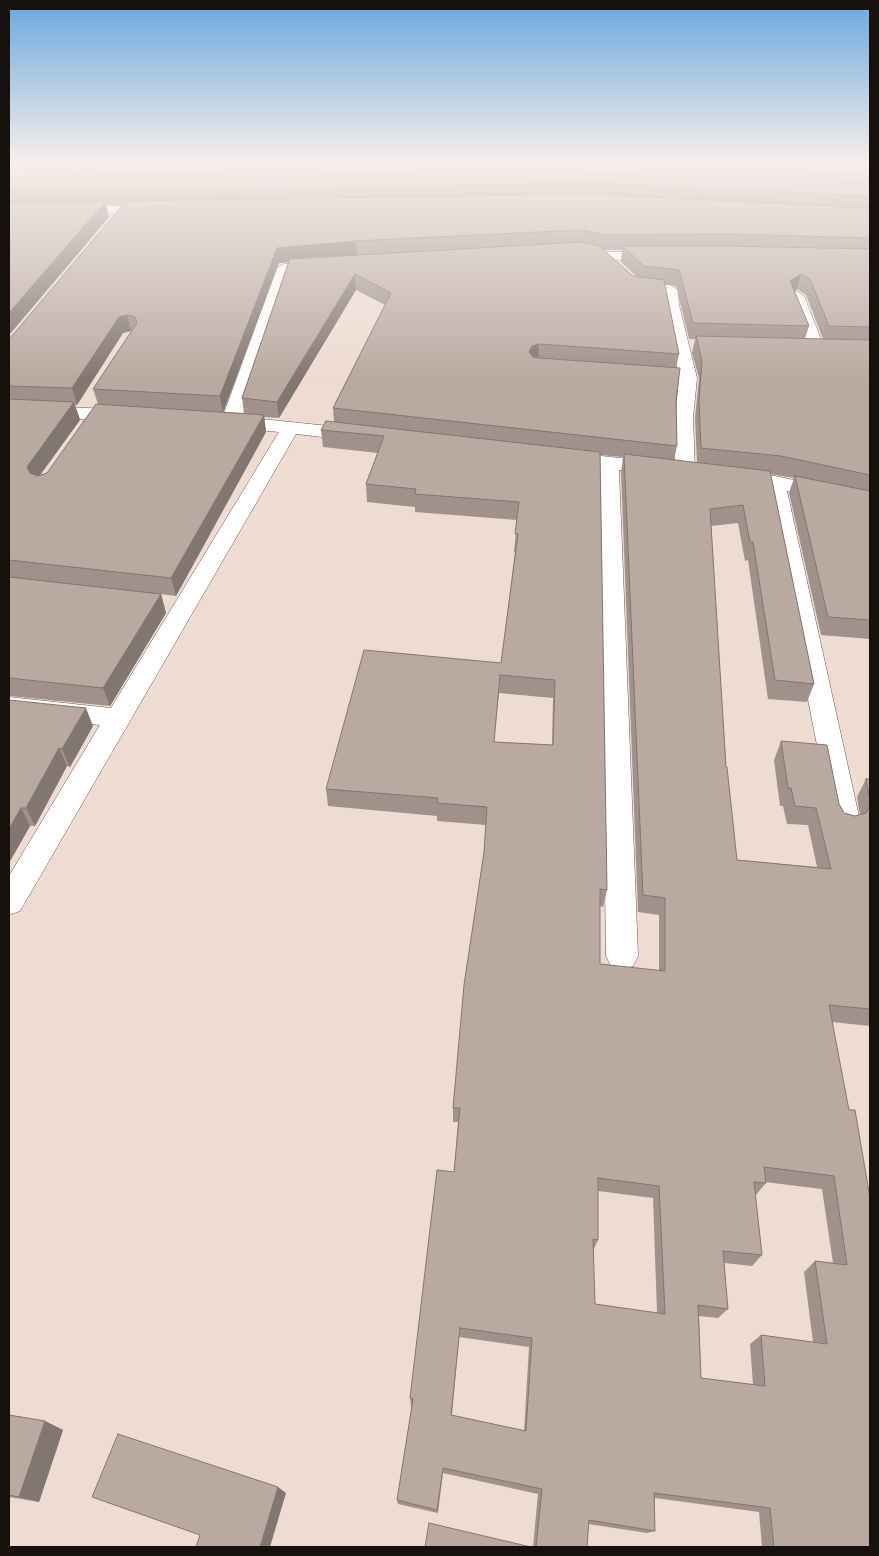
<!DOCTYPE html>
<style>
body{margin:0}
#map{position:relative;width:879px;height:1556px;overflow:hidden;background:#eedcd3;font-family:Poppins,sans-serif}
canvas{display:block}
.frame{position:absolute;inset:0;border:10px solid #17110e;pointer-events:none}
</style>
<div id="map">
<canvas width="879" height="1556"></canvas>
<div class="frame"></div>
</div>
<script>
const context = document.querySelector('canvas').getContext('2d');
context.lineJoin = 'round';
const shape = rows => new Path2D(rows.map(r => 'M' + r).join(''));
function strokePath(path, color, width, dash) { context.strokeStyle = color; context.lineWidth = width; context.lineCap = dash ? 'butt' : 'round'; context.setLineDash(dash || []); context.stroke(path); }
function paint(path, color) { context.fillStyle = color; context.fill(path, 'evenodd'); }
const street = shape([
 [155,206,160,207,162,210,160,213,9,215,9,207,155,206],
 [572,247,603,252,659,251,666,255,659,259,603,260,567,254,565,251,567,248,572,247],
 [325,261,332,265,330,268,290,272,242,417,358,429,365,431,367,435,365,439,358,441,296,434,20,911,9,915,9,876,100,725,9,715,9,697,111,708,279,432,227,427,220,425,218,421,223,416,277,268,284,264,325,261],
 [630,278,641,283,670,285,678,290,679,305,697,378,693,418,695,471,692,475,685,477,678,475,675,471,675,418,679,378,663,294,632,290,622,283,630,278],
 [796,291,804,296,825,349,823,353,811,353,809,349,788,296,796,291],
 [9,404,127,410,134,412,136,416,134,420,127,422,9,414,9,404],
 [563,452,659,462,666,464,669,468,666,472,659,474,619,470,638,956,633,966,622,970,611,966,606,956,599,468,556,462,553,458,556,454,563,452],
 [734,471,775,476,870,496,870,508,787,491,860,821,856,829,846,832,836,829,832,821,766,487,727,481,724,477,727,473,734,471]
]);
const wall = shape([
 [9,162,870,162,870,639,821,635,789,493,794,478,770,474,814,684,807,702,768,699,748,560,745,561,738,523,711,526,726,767,737,860,817,867,808,825,787,824,783,806,780,806,774,760,781,741,839,804,844,813,855,816,860,815,857,797,866,779,870,779,870,1026,832,1022,870,1547,762,1547,759,1512,655,1498,655,1531,647,1533,588,1524,587,1547,533,1547,538,1494,443,1473,438,1513,398,1504,397,1500,412,1406,411,1406,410,1398,454,1172,458,1122,453,1122,453,1108,484,852,486,825,437,821,437,816,328,806,326,789,501,663,515,552,514,552,517,520,415,512,415,507,367,502,366,484,378,453,323,447,321,430,334,422,333,408,385,305,356,290,279,418,264,417,266,432,176,596,161,594,166,613,110,706,9,696,9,337,11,337,123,205,106,205,109,217,9,335],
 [604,250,622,250,621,262,637,277,633,276],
 [288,262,242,398,244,413,223,412,279,263],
 [665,284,676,286,689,339,695,339,692,353,699,378,695,418,697,463,674,460,677,446,676,368,679,354],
 [797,289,806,295,823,339,805,339,809,326,795,291],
 [131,331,93,389,98,404,47,473,40,475,80,420,75,405,77,405,123,333],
 [600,455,623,457,621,472,638,912,659,915,659,971,600,964,600,906,603,907,607,890],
 [499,693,553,698,552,745,494,742],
 [765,1182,822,1189,833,1263,815,1261,804,1272,813,1342,761,1335,750,1344,753,1385,701,1378,699,1316,718,1318,728,1309,724,1263,752,1266,762,1255,755,1196,766,1183],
 [598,1191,653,1198,657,1313,595,1304,593,1251,598,1240],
 [459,1337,529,1347,524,1431,452,1415],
 [9,700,93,726,70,767,67,766,35,826,30,826,9,863],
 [9,1415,45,1421,63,1430,39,1502,9,1497]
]);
const shadedWall = shape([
 [32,162,36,176,24,169],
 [105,202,109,217,9,335,9,313],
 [356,241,357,256,279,263,223,413,220,396,277,248],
 [355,274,356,290,279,418,277,402],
 [801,274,797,289,786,297,790,281],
 [127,315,131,331,123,333,77,405,72,388,119,317],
 [539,344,538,360,530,362,529,352,532,346],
 [74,402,80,420,33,485,27,467],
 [264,415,266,432,176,596,171,578],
 [161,594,166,613,110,706,103,688],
 [86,708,93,726,70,767,62,749],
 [59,748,67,766,35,826,26,808],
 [21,808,30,826,9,863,9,829],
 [45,1421,63,1430,39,1502,19,1497],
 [278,1487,286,1493,270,1547,260,1547]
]);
const building = shape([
 [9,162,484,162,278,165,32,162,24,169,32,174,278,177,521,173,870,183,870,196,591,183,234,190,9,191,9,162],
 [540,162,870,162,870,172,540,162],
 [591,194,870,208,870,238,725,234,605,235,580,230,356,241,277,248,220,396,93,389,137,323,135,317,127,315,119,317,72,388,9,386,9,337,11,337,126,201,591,194],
 [9,202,105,202,9,313,9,202],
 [580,242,599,246,633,276,664,280,679,354,539,344,532,346,529,352,533,357,539,358,680,368,676,401,677,446,333,408,391,293,355,274,277,402,242,398,290,259,580,242],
 [623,246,725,246,870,249,870,327,829,326,810,279,801,274,790,281,809,326,693,323,679,270,644,266,623,246],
 [696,336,870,340,870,475,781,456,701,448,699,401,702,361,696,336],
 [9,399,74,402,27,467,30,473,38,476,47,473,96,404,264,415,171,578,9,560,9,399],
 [326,421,600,452,607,890,600,889,600,964,665,971,665,898,643,895,624,454,770,471,814,684,775,680,753,542,750,542,743,505,710,509,726,767,727,767,737,860,831,869,816,808,795,806,791,788,788,788,781,741,827,745,839,804,844,813,855,816,866,813,870,806,870,1009,829,1005,849,1110,855,1110,870,1198,870,1547,774,1547,770,1508,654,1493,655,1531,589,1520,587,1547,536,1547,542,1489,443,1468,437,1510,397,1500,413,1399,410,1398,437,1170,454,1172,460,1108,453,1108,464,985,484,852,487,807,437,803,438,798,326,789,364,650,501,663,518,534,515,534,519,502,415,494,416,489,366,484,384,436,321,430,326,421],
 [500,675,555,680,553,745,494,742,500,675],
 [764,1167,834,1176,847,1265,815,1261,827,1344,761,1335,765,1386,701,1378,698,1305,728,1309,723,1251,762,1255,754,1182,766,1183,764,1167],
 [598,1178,659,1186,665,1314,595,1304,593,1239,598,1240,598,1178],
 [460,1328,532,1338,526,1431,451,1415,460,1328],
 [795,476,870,491,870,620,828,617,795,476],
 [9,577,161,594,103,688,9,678,9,577],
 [9,700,86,708,62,749,59,748,26,808,21,808,9,829,9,700],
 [866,779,870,779,870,800,866,779],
 [9,1415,45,1421,19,1497,9,1495,9,1415],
 [118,1434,278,1487,260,1547,196,1547,200,1535,92,1497,118,1434],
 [429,1523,531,1547,425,1547,429,1523]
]);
strokePath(street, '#685952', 1);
paint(street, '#fff');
paint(wall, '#a0918a');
paint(shadedWall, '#827671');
paint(building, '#baa9a1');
strokePath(building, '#827671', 1);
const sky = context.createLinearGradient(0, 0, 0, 380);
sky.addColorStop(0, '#6aa8df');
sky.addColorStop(0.43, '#f7efeb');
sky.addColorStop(1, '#f7efeb00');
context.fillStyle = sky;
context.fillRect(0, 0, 879, 380);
</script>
